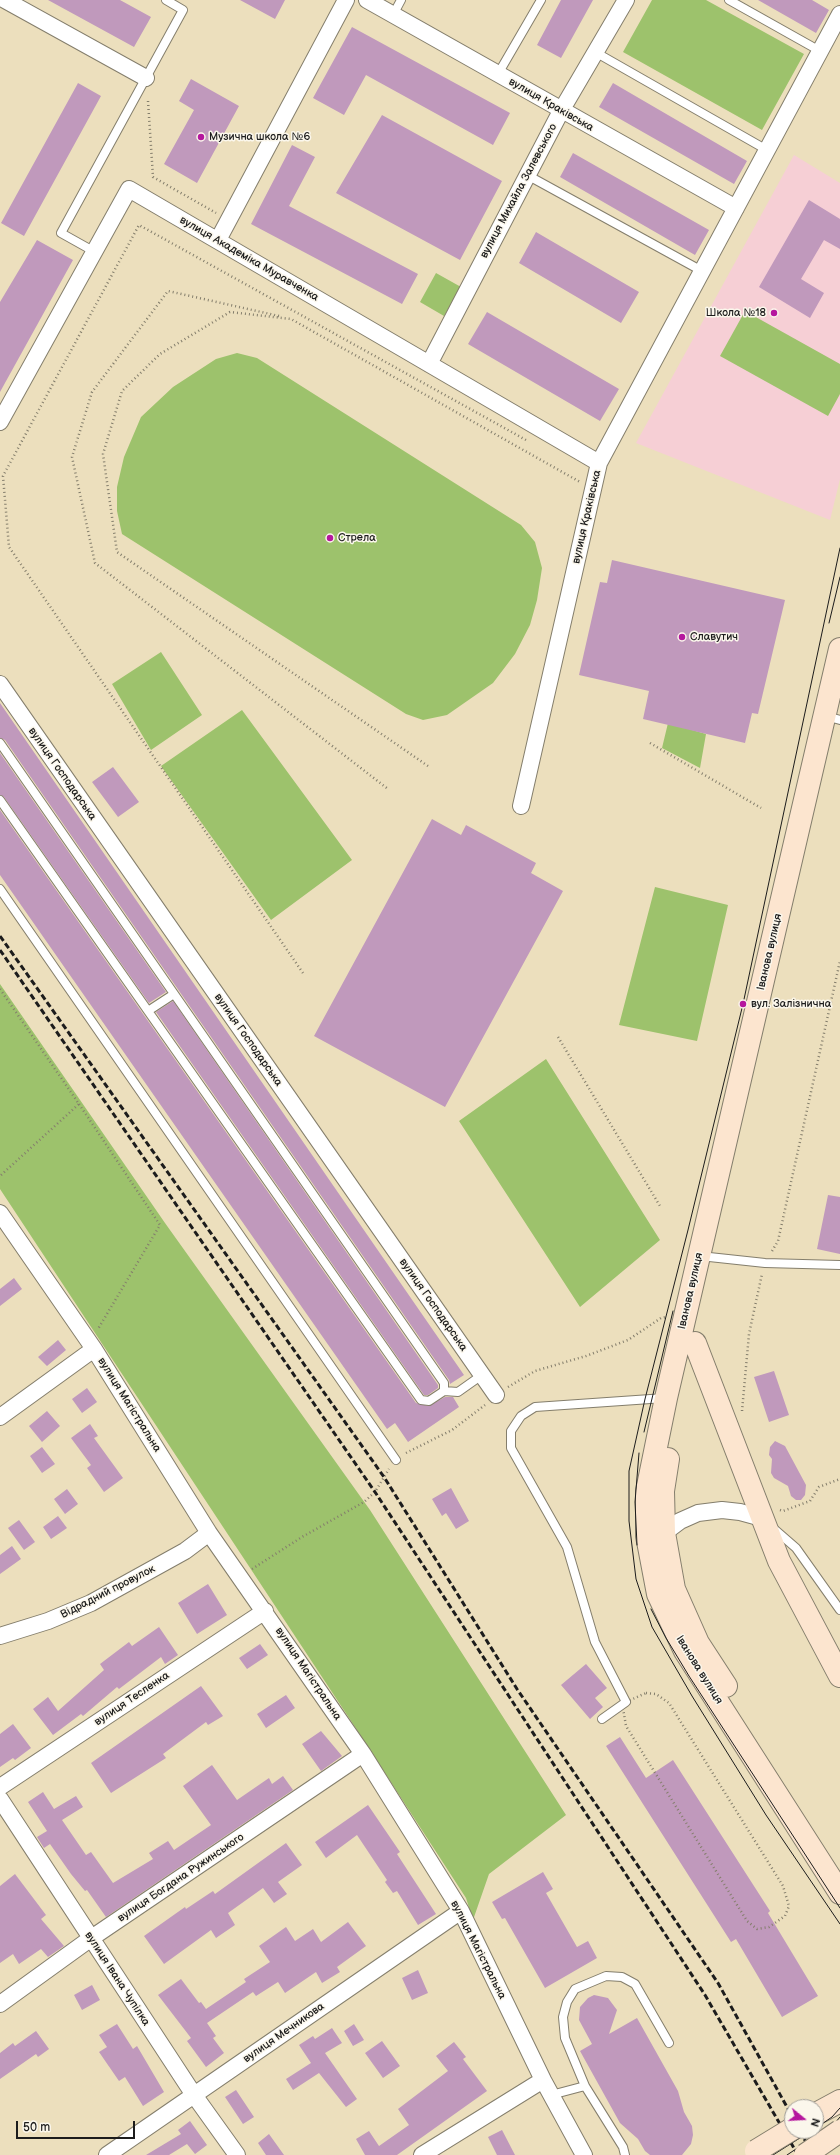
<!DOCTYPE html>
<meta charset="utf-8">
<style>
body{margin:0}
#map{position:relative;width:840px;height:2155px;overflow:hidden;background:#ecdfbd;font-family:"Balsamiq Sans",sans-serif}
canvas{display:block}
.north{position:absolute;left:784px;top:2099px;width:40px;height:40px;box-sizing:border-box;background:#fbf7ec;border:1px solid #a29f99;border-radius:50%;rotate:108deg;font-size:11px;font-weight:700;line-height:16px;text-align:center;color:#1c1c1c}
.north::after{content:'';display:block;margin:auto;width:14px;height:18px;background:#b5179e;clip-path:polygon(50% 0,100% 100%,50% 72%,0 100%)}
.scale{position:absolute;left:16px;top:2121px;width:119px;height:18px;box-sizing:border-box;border:2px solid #1c1c1c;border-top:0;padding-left:5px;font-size:12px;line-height:14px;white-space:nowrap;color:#1c1c1c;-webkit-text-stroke:3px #fbf7ec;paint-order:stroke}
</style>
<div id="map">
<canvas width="840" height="2155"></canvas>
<div class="north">N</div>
<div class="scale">50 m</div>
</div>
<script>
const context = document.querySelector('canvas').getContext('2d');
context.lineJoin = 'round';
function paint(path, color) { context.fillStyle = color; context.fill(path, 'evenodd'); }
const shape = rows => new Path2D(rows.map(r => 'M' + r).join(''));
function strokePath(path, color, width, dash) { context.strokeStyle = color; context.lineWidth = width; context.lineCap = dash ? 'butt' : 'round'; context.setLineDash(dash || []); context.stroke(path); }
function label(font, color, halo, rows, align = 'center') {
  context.font = font + ' "Balsamiq Sans",sans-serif'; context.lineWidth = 3; context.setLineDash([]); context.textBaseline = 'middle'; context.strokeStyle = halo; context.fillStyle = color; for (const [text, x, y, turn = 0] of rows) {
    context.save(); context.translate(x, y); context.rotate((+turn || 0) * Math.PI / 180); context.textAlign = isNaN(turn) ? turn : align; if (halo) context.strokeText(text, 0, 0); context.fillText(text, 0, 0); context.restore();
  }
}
const built = shape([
 [794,155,840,183,840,479,830,520,636,443]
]);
const green = shape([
 [652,0,706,0,804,54,762,130,623,52],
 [436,273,461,287,444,316,420,302],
 [745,311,840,364,840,394,828,416,720,356],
 [237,353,257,358,521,525,535,542,542,568,537,600,530,625,515,654,493,683,447,715,423,720,406,714,122,534,117,511,117,487,124,457,141,417,173,387,216,359],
 [161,652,202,715,151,750,112,684],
 [242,710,352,860,271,920,161,766],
 [668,723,706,734,700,768,662,748],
 [655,887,728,905,697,1041,619,1025],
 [0,984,165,1223,370,1510,566,1815,489,1874,473,1920,466,1898,355,1727,0,1189],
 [546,1059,660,1240,580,1307,459,1121]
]);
const building = shape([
 [48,0,120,0,151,17,134,47],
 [240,0,285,0,275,19],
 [561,0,593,0,561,58,537,45],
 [758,0,812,0,829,10,816,33],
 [352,27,510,113,493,145,366,75,344,115,313,98],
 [191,79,239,106,197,183,164,164,194,110,179,101],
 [78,83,101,96,24,236,1,223],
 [613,83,747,161,734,184,599,107],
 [382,115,502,181,460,260,336,193],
 [292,145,315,157,289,206,418,274,402,304,251,224],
 [573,153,709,230,695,255,560,177],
 [809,200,840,219,840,249,824,240,801,279,824,293,810,318,759,287],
 [536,232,639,292,621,323,519,263],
 [37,240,73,260,0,392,0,302],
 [487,312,619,389,600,421,468,344],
 [612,560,785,600,758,714,752,713,745,743,643,719,649,691,579,675,600,582,607,583],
 [0,703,464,1375,450,1384,449,1380,5,740,0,738],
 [0,753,166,992,149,1003,4,797,0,795],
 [113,767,139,802,118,817,92,782],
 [0,810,416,1403,429,1406,445,1397,453,1397,459,1407,408,1442,395,1423,387,1429,0,875],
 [432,819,461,835,466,825,536,863,531,873,563,891,445,1107,314,1036],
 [173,1001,438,1385,438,1388,428,1395,424,1395,156,1012],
 [828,1195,840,1197,840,1254,817,1249],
 [14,1278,22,1289,0,1306,0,1289],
 [58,1340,66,1350,47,1366,38,1357],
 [774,1371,789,1415,769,1422,754,1377],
 [87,1388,97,1402,82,1413,72,1399],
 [47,1411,60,1426,42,1442,29,1426],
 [90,1424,98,1436,94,1438,123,1478,104,1492,87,1468,91,1465,71,1438],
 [775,1441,785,1446,806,1485,805,1495,801,1500,796,1500,791,1496,788,1486,774,1478,771,1473,772,1459,769,1455,770,1447],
 [42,1447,55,1464,42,1473,30,1456],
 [451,1488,469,1521,456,1529,446,1513,442,1516,432,1499],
 [67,1489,78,1504,65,1514,54,1499],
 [58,1516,67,1528,51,1539,43,1527],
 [19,1520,35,1542,24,1550,8,1528],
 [12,1546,21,1559,0,1574,0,1555],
 [208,1584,227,1615,197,1634,178,1603],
 [159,1627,178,1655,165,1664,161,1657,119,1689,117,1687,83,1716,81,1714,53,1735,33,1709,48,1697,58,1711,104,1670,100,1664,129,1642,132,1646],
 [260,1644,268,1655,247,1669,239,1658],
 [586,1664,607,1688,595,1698,603,1707,590,1719,561,1685],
 [201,1686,223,1716,208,1725,206,1722,163,1754,166,1758,111,1793,91,1763],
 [286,1695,295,1708,266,1728,257,1714],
 [13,1724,31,1748,15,1760,13,1758,0,1767,0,1734],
 [321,1731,342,1756,321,1771,302,1744],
 [620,1737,646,1778,673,1760,770,1911,768,1913,818,1996,782,2017,736,1939,731,1942,606,1746],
 [212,1765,237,1800,269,1778,272,1784,283,1776,293,1790,106,1917,87,1890,85,1891,71,1874,50,1844,44,1848,37,1837,47,1831,28,1802,43,1792,54,1809,76,1796,83,1807,62,1820,86,1855,91,1852,113,1883,153,1859,149,1853,168,1841,174,1850,211,1825,183,1786],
 [368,1805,400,1852,397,1854,436,1914,418,1925,397,1891,393,1893,385,1882,387,1880,357,1835,326,1858,315,1842],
 [286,1843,302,1865,278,1882,287,1894,274,1903,263,1888,228,1913,235,1925,216,1938,211,1930,164,1964,144,1936,185,1907,186,1909,213,1891,215,1894],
 [543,1872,553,1889,546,1893,577,1947,588,1941,597,1958,545,1988,505,1918,502,1919,492,1902],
 [15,1874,46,1915,41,1919,64,1946,48,1957,41,1949,19,1964,13,1954,0,1963,0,1886],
 [348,1922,366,1946,337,1967,340,1972,322,1983,316,1972,285,1993,278,1982,256,1996,253,1992,207,2023,216,2036,213,2038,224,2053,206,2067,187,2041,191,2038,158,1995,181,1979,199,2003,201,2002,206,2009,246,1982,244,1979,270,1962,259,1946,286,1927,295,1941,313,1929,321,1942],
 [418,1970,428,1993,412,2000,402,1978],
 [92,1985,100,2000,82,2010,74,1995],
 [594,1995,608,1998,617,2010,609,2034,637,2018,678,2091,684,2112,692,2126,693,2135,691,2144,682,2155,650,2155,645,2151,638,2139,620,2123,580,2051,592,2044,579,2020,580,2007,588,1998],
 [117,2024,133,2049,137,2046,164,2092,143,2106,125,2077,119,2081,99,2052,107,2047,99,2035],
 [354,2024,364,2040,353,2046,344,2031],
 [332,2028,342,2043,325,2053,357,2099,346,2107,319,2073,293,2090,286,2079,311,2063,299,2045,313,2036,315,2039],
 [36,2031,49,2049,38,2057,36,2054,0,2079,0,2053,13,2043,15,2046],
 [382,2041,400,2066,383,2078,365,2053],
 [454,2042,466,2057,463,2059,487,2091,397,2155,365,2155,356,2139,369,2131,379,2146,409,2125,398,2109,448,2071,436,2056],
 [236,2090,254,2117,243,2124,225,2097],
 [190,2121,207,2145,195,2154,187,2144,169,2155,146,2155,181,2134,178,2130],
 [502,2130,515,2155,497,2155,488,2137],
 [269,2134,284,2155,266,2155,258,2143]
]);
const path = shape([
 [148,101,153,177,216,213],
 [279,316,168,291,92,392,72,457,95,563,388,789],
 [650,743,761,808],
 [428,766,117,552,103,454,122,391,160,354,230,312,291,319,580,482],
 [303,973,9,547,3,476,139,225,526,440],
 [0,989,79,1104,0,1176],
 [558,1037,660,1206],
 [79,1104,160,1225,98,1329],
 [772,1251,778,1241,840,961],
 [508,1387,535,1371,586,1356,628,1340,661,1318,666,1317],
 [742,1411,749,1334,762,1274],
 [406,1453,452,1430,485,1405],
 [780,1510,783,1511,810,1501,819,1487,840,1479],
 [252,1569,302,1537,364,1502,375,1492,389,1469],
 [646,1693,656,1694,669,1703,783,1886,789,1906,785,1916,769,1927,757,1929,747,1921,626,1726,623,1708,626,1702,646,1693]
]);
const lane = shape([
 [729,0,820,51],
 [393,15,401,0],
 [595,52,767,150],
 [498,74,541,0],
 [527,175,702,271],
 [95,252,61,233,183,10,166,0],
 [825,716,840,720],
 [0,743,444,1383,444,1391,429,1401,421,1400,0,800],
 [0,889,396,1460],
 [148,1011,174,994],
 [700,1256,765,1263,840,1265],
 [444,1391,458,1392,482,1375],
 [773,1528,796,1548,840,1610],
 [602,1719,626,1702,595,1642,567,1547,511,1448,511,1431,521,1416,535,1407,665,1398],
 [585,2086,565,2038,563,2017,567,2002,575,1989,606,1976,622,1977,635,1984,669,2043],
 [551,2095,585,2086,623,2147,625,2155]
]);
const street = shape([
 [5,0,146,78],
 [367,0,736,208],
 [218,240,346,0],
 [429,364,561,111,626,0],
 [0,422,129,189,599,463],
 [0,684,496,1395],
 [521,806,599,463,840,14],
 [0,1213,94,1349,209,1533,363,1754,461,1911,543,2080,584,2155],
 [0,1417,94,1349],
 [664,1533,680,1521,698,1513,722,1510,740,1512,762,1518],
 [0,1636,48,1621,91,1603,185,1551,209,1533],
 [0,1787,265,1611],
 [0,1799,194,2095,237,2155],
 [0,2004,90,1939,363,1754],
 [107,2155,461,1911],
 [422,2155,543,2080]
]);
const secondary = shape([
 [840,649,666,1398,647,1491,647,1536,658,1594,685,1651,840,1893],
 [695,1343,779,1561,840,1676],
 [668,1459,663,1491,664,1533,674,1589,698,1643,726,1686],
 [816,2114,840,2101]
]);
const tram = shape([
 [840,548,743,1004,688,1230,645,1399,629,1471,629,1521,636,1579,652,1627,692,1696,766,1815,840,1924],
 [829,623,840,577],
 [644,1432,673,1311],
 [637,1545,635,1502,639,1453],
 [651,1609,666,1638,689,1676,840,1908],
 [816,2128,832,2117,840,2108],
 [773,2155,811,2131],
 [787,2155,835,2123,840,2117]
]);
const rail = shape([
 [0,936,384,1477,517,1689,718,1983,792,2116],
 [0,950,375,1492,705,1995,798,2155],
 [800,2131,813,2155]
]);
const secondaryBridge = shape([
 [756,2151,792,2129],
 [805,2155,840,2131]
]);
const markers = [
 [201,137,4,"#b5179e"],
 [774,313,4,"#b5179e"],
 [330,538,4,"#b5179e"],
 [682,637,4,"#b5179e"],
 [743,1004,4,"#b5179e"]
];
const streetNames = [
 ["вулиця Краківська",551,105,30],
 ["вулиця Михайла Залевського",519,191,-62],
 ["вулиця Академіка Муравченка",249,259,30],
 ["вулиця Краківська",587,517,-77],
 ["вулиця Господарська",62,774,55],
 ["Іванова вулиця",770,952,-77],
 ["вулиця Господарська",248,1040,55],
 ["Іванова вулиця",691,1291,-77],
 ["вулиця Господарська",433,1305,55],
 ["вулиця Магістральна",129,1405,58],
 ["Відрадний провулок",108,1592,-27],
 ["Іванова вулиця",699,1670,58],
 ["вулиця Магістральна",308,1674,56],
 ["вулиця Тесленка",132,1699,-34],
 ["вулиця Богдана Ружинського",181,1878,-34],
 ["вулиця Магістральна",478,1950,63],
 ["вулиця Івана Чупілка",117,1979,57],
 ["вулиця Мечникова",284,2033,-35]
];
const poiNames = [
 ["Музична школа №6",209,137],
 ["Школа №18",766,313,"right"],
 ["Стрела",338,538],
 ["Славутич",690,637],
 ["вул. Залізнична",751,1004]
];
paint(built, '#f6cfd5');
paint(green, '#9dc26c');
paint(building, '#c099bc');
strokePath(lane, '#847e6c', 10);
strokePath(street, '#847e6c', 18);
strokePath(secondary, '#847e6c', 24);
strokePath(path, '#847e6c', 2.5, [1, 3]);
strokePath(lane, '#fff', 8);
strokePath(street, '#fff', 16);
strokePath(secondary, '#fce5cf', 22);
strokePath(tram, '#1c1c1c', 1);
strokePath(rail, '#1c1c1c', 3, [6, 3]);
strokePath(secondaryBridge, '#847e6c', 24, []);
strokePath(secondaryBridge, '#fce5cf', 22);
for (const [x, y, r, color] of markers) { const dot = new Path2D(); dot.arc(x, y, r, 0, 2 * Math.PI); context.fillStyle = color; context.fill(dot); strokePath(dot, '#fbf7ec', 1.5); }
label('11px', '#1c1c1c', '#fbf7ec', streetNames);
label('11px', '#1c1c1c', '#fbf7ec', poiNames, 'left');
</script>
